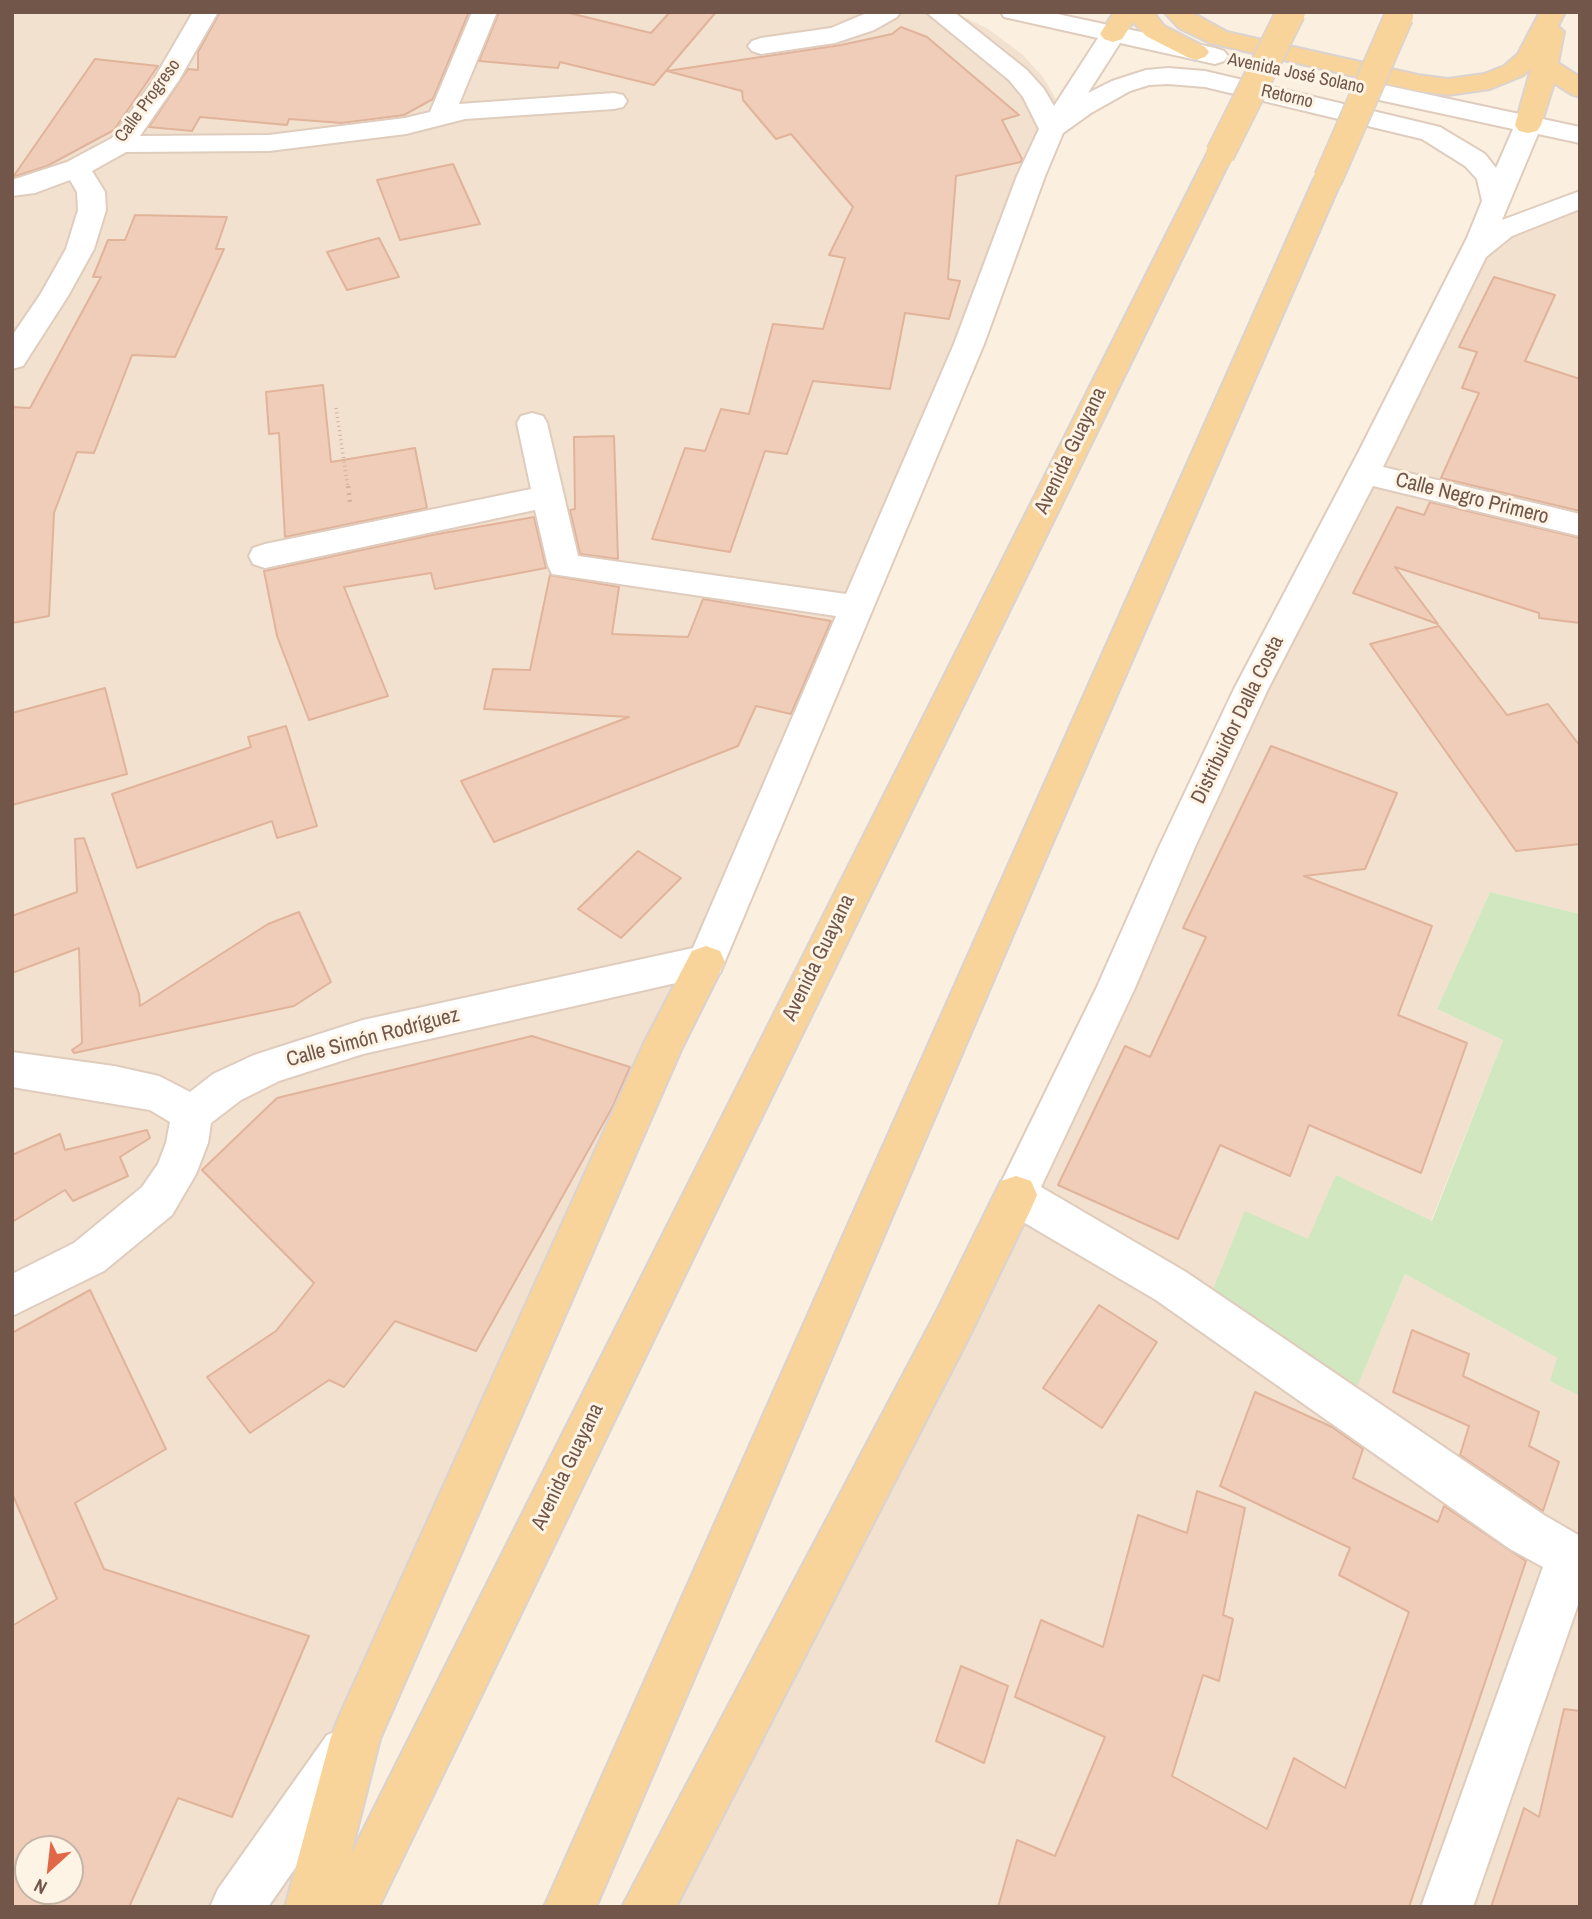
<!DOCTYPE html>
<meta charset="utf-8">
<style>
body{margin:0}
#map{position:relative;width:1592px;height:1919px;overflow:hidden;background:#fbf0e0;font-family:"Archivo Narrow",sans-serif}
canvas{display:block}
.frame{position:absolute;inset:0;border:14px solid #715649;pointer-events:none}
.north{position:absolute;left:14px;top:1835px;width:70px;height:70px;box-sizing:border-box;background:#fef4e6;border:2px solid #c6b5a7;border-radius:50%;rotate:207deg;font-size:19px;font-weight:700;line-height:28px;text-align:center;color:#715649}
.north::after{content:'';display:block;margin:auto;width:24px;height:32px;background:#e16749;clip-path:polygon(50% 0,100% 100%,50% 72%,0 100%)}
</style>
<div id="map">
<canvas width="1592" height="1919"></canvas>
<div class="frame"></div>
<div class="north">N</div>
</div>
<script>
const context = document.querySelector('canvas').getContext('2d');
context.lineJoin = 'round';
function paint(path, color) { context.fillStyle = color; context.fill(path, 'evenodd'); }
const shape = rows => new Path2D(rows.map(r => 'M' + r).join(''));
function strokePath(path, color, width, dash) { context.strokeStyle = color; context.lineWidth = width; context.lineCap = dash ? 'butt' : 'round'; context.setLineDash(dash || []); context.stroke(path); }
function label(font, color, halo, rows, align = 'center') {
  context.font = font + ' "Archivo Narrow",sans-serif'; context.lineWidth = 6; context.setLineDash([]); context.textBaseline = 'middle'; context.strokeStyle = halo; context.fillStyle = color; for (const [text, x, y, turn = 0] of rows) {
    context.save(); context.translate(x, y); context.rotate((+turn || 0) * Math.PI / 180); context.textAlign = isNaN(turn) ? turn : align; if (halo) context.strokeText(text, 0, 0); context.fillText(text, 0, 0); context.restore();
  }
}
const residential = shape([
 [12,12,954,12,988,29,1022,54,1043,77,1056,99,1059,126,370,1729,313,1907,12,1907],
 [28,1849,70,1849,70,1891,28,1891],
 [1580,199,1580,914,1490,892,1437,1009,1503,1040,1431,1221,1336,1175,1348,1407,1405,1274,1557,1358,1551,1381,1580,1396,1580,1907,648,1907,1474,252]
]);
const green = shape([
 [1490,892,1580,914,1580,1396,1550,1381,1557,1358,1405,1274,1348,1408,1205,1309,1245,1211,1308,1239,1336,1175,1432,1221,1503,1040,1437,1009]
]);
const building = shape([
 [220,12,469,12,433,99,404,115,342,123,289,119,287,125,200,117,192,131,149,127,188,69,198,70,198,52,220,12],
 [499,12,565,12,651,33,670,12,716,12,654,85,560,62,558,68,479,61,499,12],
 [901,27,927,37,1019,115,1002,120,1022,159,1021,162,956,176,948,279,960,281,949,319,905,313,890,389,813,381,787,454,765,451,730,552,652,539,685,448,705,451,721,409,749,414,773,324,823,329,845,258,829,255,853,207,791,134,776,139,743,100,742,91,667,71,841,45,892,34,901,27],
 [95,59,158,66,114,130,47,166,13,177,95,59],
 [453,164,480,224,400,240,377,180,453,164],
 [135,215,227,217,216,249,224,249,175,357,132,355,94,453,77,452,54,513,49,616,12,623,12,407,30,408,101,277,93,277,108,240,125,240,135,215],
 [379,238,399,277,347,290,327,252,379,238],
 [1494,277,1555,295,1525,361,1580,379,1580,511,1441,478,1479,393,1462,388,1477,352,1459,347,1494,277],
 [323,385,331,462,415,448,427,508,285,537,279,433,269,434,266,392,323,385],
 [614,436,618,559,580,554,570,510,575,509,574,437,614,436],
 [1430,502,1580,538,1580,623,1539,618,1539,613,1395,567,1438,624,1353,593,1397,507,1424,515,1430,502],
 [534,517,546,568,435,589,431,573,344,587,388,696,309,720,277,636,264,571,432,535,534,517],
 [550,575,619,587,612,634,688,637,703,599,831,621,791,714,756,706,738,746,494,842,461,781,629,717,484,709,493,669,530,670,550,575],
 [1439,626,1507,715,1548,704,1580,746,1580,844,1516,851,1370,644,1439,626],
 [105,688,127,774,12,805,12,713,105,688],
 [286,726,317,826,277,838,272,821,137,868,112,794,251,747,248,737,286,726],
 [1271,746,1397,793,1365,869,1304,876,1432,926,1398,1015,1467,1043,1421,1173,1309,1125,1290,1176,1220,1145,1178,1239,1058,1185,1125,1046,1150,1057,1206,937,1183,928,1271,746],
 [84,838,139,994,140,1006,268,924,299,912,331,982,294,1006,74,1053,72,1050,82,1043,79,948,12,973,12,916,77,892,75,839,84,838],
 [638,851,681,878,621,938,578,909,638,851],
 [532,1036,630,1067,613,1106,476,1351,395,1321,344,1387,329,1380,250,1433,207,1377,276,1331,314,1283,202,1170,277,1098,532,1036],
 [147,1130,150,1138,120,1157,128,1176,73,1201,65,1190,12,1222,12,1155,60,1134,65,1150,147,1130],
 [90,1290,166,1449,75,1503,104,1569,309,1636,232,1817,178,1798,129,1907,12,1907,12,1626,57,1599,12,1493,12,1333,90,1290],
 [28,1849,70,1849,70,1891,28,1891,28,1849],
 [1099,1305,1157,1342,1102,1428,1043,1388,1099,1305],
 [1412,1330,1469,1354,1463,1376,1539,1412,1529,1446,1559,1462,1543,1511,1460,1455,1469,1426,1393,1392,1412,1330],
 [1255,1392,1332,1427,1363,1449,1353,1478,1438,1522,1444,1506,1526,1561,1409,1907,998,1907,1017,1840,1055,1856,1105,1737,1015,1697,1041,1620,1103,1647,1138,1515,1187,1533,1197,1491,1245,1508,1223,1615,1233,1619,1219,1681,1203,1675,1172,1776,1267,1829,1294,1758,1345,1788,1409,1612,1339,1575,1350,1548,1220,1486,1255,1392],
 [961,1666,1008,1686,984,1763,936,1741,961,1666],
 [1564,1709,1580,1711,1580,1907,1491,1907,1524,1808,1539,1817,1564,1709]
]);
const pathFar1 = shape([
 [336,408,348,488]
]);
const path = shape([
 [348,486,350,502]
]);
const minor = shape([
 [193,12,218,12,179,80,140,136,269,135,405,118,430,112,472,12,497,12,459,104,614,93,623,95,627,101,623,107,614,109,465,119,406,134,269,151,126,152,92,171,105,192,106,210,94,249,68,296,23,366,12,369,12,336,40,295,66,249,78,210,77,192,70,180,35,193,12,196,12,180,67,162,112,138,154,79,193,12],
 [869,12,900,12,897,17,874,30,835,43,761,54,752,51,748,46,752,41,761,38,831,28,869,12],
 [926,12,954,12,1027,70,1044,89,1054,106,1098,38,1004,17,1001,12,1048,12,1215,48,1224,51,1228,56,1224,61,1215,64,1120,43,1088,93,1112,81,1146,70,1168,68,1205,71,1440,127,1485,154,1496,168,1513,129,1370,98,1361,96,1357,90,1361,84,1370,82,1580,127,1580,143,1538,134,1502,220,1580,191,1580,209,1512,236,1486,257,1383,467,1580,514,1580,536,1373,486,1268,689,1195,847,1134,990,1041,1187,1186,1272,1544,1515,1580,1536,1580,1599,1473,1907,1421,1907,1543,1567,1510,1549,1156,1300,1001,1209,995,1195,1096,989,1159,847,1234,689,1358,453,1467,238,1482,201,1477,179,1465,166,1422,139,1205,87,1168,84,1149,85,1130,91,1091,113,1063,133,1045,176,984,344,720,973,363,1054,279,1081,241,1100,211,1123,208,1143,196,1174,172,1215,104,1271,12,1316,12,1274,74,1243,142,1187,158,1164,166,1143,170,1122,150,1110,12,1087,12,1052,114,1066,159,1076,190,1092,213,1074,254,1055,363,1020,693,948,836,616,552,574,548,566,535,510,265,568,253,564,249,556,253,548,265,544,531,489,517,423,521,416,532,413,543,416,547,423,578,556,846,594,954,344,1017,176,1039,129,1023,97,1009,80,926,12],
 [345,1728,363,1735,370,1753,363,1771,268,1907,210,1907,218,1889,327,1735,345,1728]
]);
const major = shape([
 [1114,12,1153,12,1164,26,1205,47,1209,52,1205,57,1196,60,1187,57,1146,36,1133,22,1122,39,1113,42,1104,39,1100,34,1114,12],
 [1164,12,1191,12,1227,32,1418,75,1448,79,1484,74,1504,66,1518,54,1540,12,1565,12,1558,26,1564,32,1558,63,1580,77,1580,97,1571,94,1554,83,1541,125,1537,131,1528,133,1519,131,1515,125,1531,69,1522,76,1490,89,1448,95,1418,91,1210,43,1179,28,1164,12],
 [1220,146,1229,148,1233,154,728,1186,379,1907,285,1907,331,1737,338,1719,644,1043,692,951,706,946,720,951,725,962,682,1048,380,1739,351,1854,1207,154,1211,148,1220,146],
 [1328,171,1338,173,1342,179,1049,851,596,1907,544,1907,1314,179,1318,173,1328,171],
 [1016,1176,1031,1181,1037,1195,1031,1209,970,1335,676,1907,622,1907,940,1305,1001,1181,1016,1176]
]);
const majorBridge = shape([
 [1220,154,1291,12],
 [1328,179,1399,16]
]);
const farStreetnames = [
 ["Avenida José Solano",1296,74,12],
 ["Retorno",1287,97,13],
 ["Calle Progreso",148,101,-54]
];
const streetNames = [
 ["Avenida Guayana",1071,451,-64],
 ["Calle Negro Primero",1472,499,14],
 ["Distribuidor Dalla Costa",1238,720,-64],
 ["Avenida Guayana",819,958,-64],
 ["Calle Simón Rodríguez",373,1038,-15],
 ["Avenida Guayana",568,1467,-64]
];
paint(residential, '#f2e1cf');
paint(green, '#d1e7c0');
paint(building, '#efcdb9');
strokePath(building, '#e1b39a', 2);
strokePath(minor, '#dfccbd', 4);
strokePath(major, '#dad3d0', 4);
strokePath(pathFar1, '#d4b19d', 3.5, [1, 3.5]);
strokePath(path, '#d4b19d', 4.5, [2, 5]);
paint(minor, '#fff');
paint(major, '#f8d39a');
strokePath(majorBridge, '#dad3d0', 31, []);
strokePath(majorBridge, '#f8d39a', 28);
label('18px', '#715649', '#fef4e6', farStreetnames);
label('21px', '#715649', '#fef4e6', streetNames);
</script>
